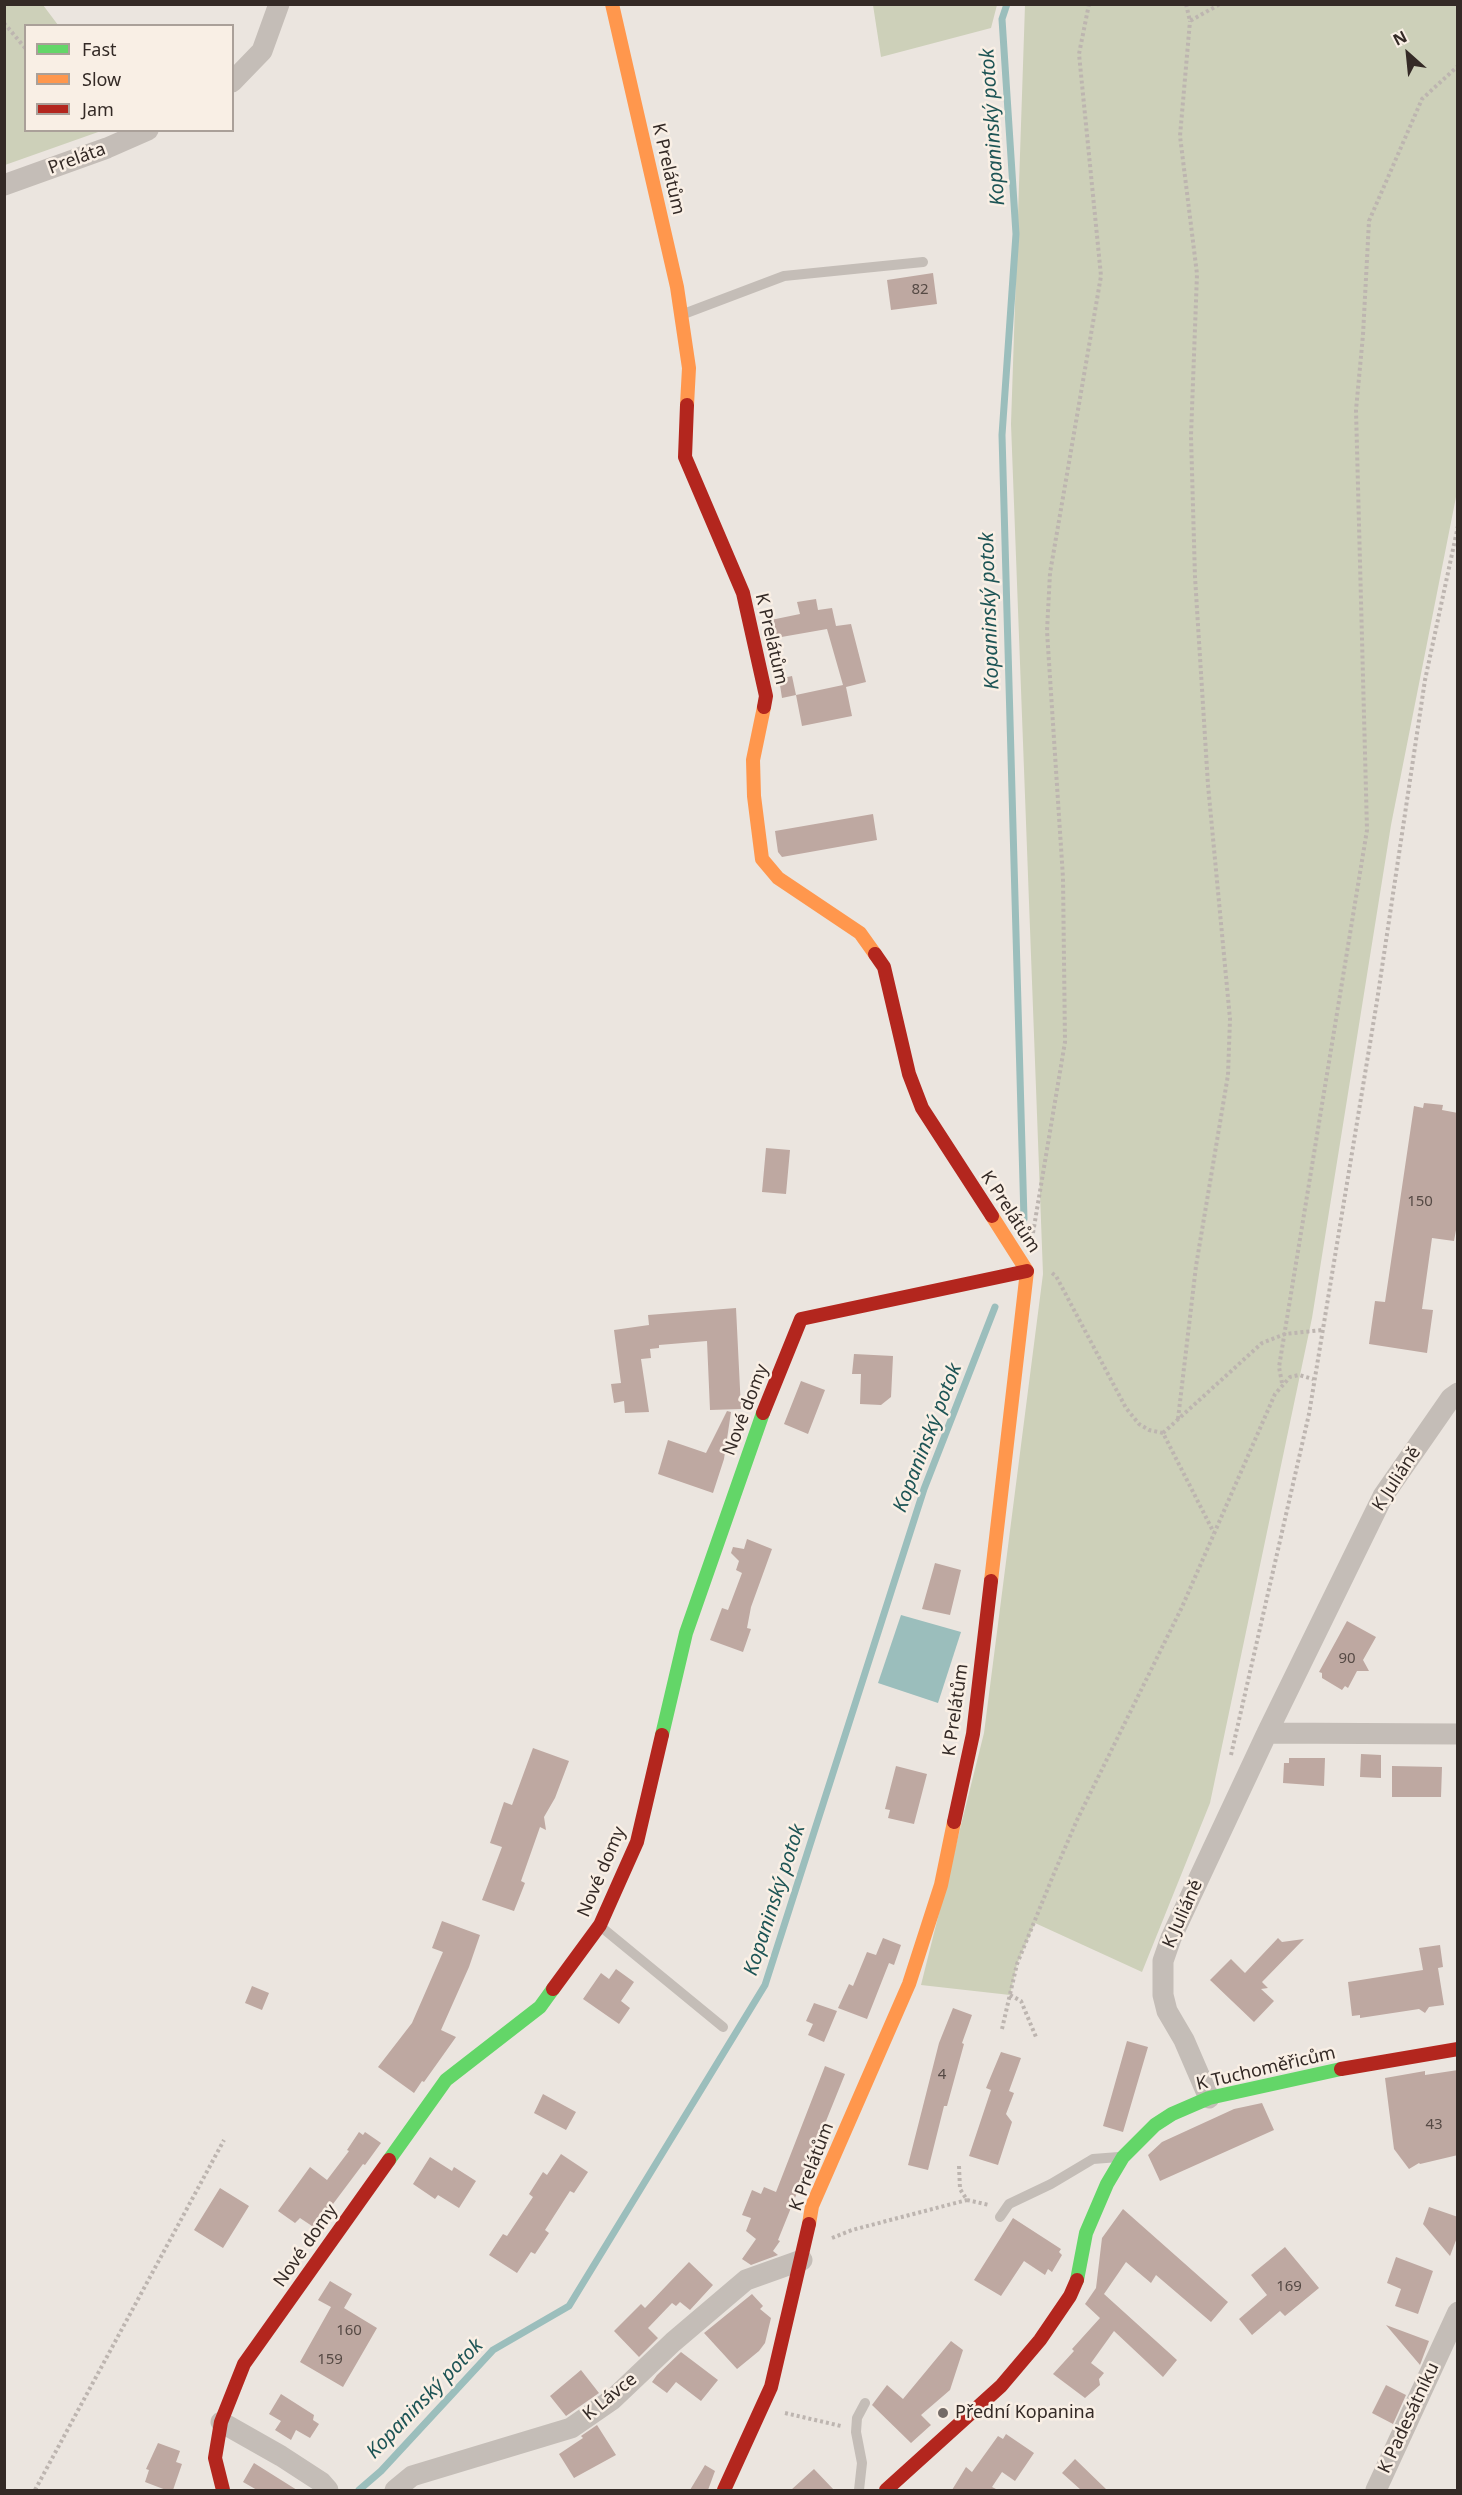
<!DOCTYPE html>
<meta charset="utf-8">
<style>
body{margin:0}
#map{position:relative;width:1462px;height:2495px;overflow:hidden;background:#ebe5df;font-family:"Noto Sans",sans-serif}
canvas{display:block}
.frame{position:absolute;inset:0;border:6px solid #342a26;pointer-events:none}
.legend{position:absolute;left:24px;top:24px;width:210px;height:108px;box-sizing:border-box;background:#f9efe5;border:2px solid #aaa099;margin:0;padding:8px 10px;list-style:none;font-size:18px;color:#342a26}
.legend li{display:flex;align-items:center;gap:12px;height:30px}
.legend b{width:30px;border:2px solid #aaa099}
.north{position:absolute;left:1378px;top:24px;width:60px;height:60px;-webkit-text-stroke:4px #f9efe5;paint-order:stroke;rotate:333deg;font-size:16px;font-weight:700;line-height:24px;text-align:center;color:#342a26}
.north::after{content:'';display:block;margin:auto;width:21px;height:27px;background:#342a26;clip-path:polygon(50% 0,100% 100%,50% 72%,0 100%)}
</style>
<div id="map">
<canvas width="1462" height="2495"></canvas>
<div class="frame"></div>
<ul class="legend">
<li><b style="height:8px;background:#63d668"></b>Fast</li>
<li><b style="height:8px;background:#ff974d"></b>Slow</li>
<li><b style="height:8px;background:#b3261e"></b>Jam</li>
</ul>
<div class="north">N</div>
</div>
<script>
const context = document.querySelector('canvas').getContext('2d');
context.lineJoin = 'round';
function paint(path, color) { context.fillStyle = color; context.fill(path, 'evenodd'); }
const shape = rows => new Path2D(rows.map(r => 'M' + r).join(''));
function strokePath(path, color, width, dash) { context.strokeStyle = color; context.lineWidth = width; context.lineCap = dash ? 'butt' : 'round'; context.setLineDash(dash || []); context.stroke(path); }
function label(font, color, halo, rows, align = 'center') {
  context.font = font + ' "Noto Sans",sans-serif'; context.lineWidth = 5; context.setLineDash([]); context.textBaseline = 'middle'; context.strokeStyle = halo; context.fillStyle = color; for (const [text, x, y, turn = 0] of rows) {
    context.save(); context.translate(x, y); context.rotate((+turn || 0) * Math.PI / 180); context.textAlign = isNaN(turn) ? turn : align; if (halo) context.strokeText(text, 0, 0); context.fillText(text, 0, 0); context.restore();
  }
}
const green = shape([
 [4,5,43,5,58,25,26,26,26,130,101,131,5,165],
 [873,5,873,4,997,5,991,28,881,57],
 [1025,5,1457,5,1457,492,1391,825,1312,1318,1210,1803,1142,1972,1035,1923,1017,1964,1010,1995,921,1985,984,1733,1043,1274,1011,424]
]);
const water = shape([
 [901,1615,961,1632,938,1703,878,1683]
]);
const stream = shape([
 [1007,4,1002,19,1016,234,1002,435,1024,1219],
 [359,2490,381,2471,493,2350,569,2306,765,1985,924,1489,995,1307]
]);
const building = shape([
 [933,273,937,304,891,310,887,280],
 [816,599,818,610,832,608,836,626,851,624,866,682,846,687,852,716,802,726,796,695,843,685,827,629,770,639,766,621,800,614,797,602],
 [792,676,796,695,782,698,779,679],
 [873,814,877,840,782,857,778,852,775,831],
 [1424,1103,1443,1105,1442,1110,1458,1113,1458,1219,1454,1241,1432,1238,1422,1309,1433,1310,1427,1353,1369,1344,1375,1301,1385,1302,1414,1106,1423,1108],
 [766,1148,790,1150,786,1194,762,1192],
 [736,1308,741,1409,710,1410,707,1341,659,1345,659,1348,650,1349,651,1358,641,1359,649,1412,625,1413,624,1401,614,1403,611,1384,621,1383,614,1330,649,1325,648,1315],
 [854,1354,893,1356,891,1397,881,1405,860,1404,861,1374,852,1374],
 [801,1381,825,1390,808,1434,784,1424],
 [727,1411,731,1412,724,1459,713,1493,658,1474,668,1440,706,1453],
 [747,1539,772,1549,751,1607,747,1628,751,1629,743,1652,710,1640,722,1608,728,1610,742,1573,736,1570,739,1561,731,1553,733,1547,744,1549],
 [935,1563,961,1570,950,1615,922,1609],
 [1347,1621,1376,1637,1363,1660,1369,1671,1357,1671,1348,1688,1345,1686,1342,1690,1322,1678,1322,1673,1319,1672],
 [533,1748,569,1761,555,1798,544,1817,546,1830,540,1827,521,1881,525,1883,514,1911,482,1900,502,1847,490,1843,504,1802,512,1805],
 [1361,1754,1381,1755,1381,1778,1360,1777],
 [1289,1758,1325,1758,1324,1786,1283,1783,1284,1763,1289,1763],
 [896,1766,927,1774,914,1824,888,1818,890,1810,885,1809],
 [1392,1766,1442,1767,1441,1797,1392,1797],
 [442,1921,480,1935,469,1967,441,2030,456,2037,424,2082,422,2081,414,2093,378,2067,412,2023,443,1952,432,1948],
 [883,1938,901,1945,894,1965,889,1963,867,2019,838,2008,849,1984,853,1986,867,1952,876,1955],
 [1278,1938,1282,1942,1304,1939,1262,1982,1268,1988,1261,1989,1274,2001,1254,2022,1210,1980,1231,1959,1245,1973],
 [1440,1945,1443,1967,1438,1968,1444,2005,1429,2007,1425,2013,1419,2009,1360,2018,1360,2015,1352,2016,1348,1982,1423,1970,1419,1948],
 [616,1969,634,1982,621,2001,630,2008,619,2024,583,1999,601,1973,609,1979],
 [252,1986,269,1993,262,2010,245,2003],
 [814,2003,837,2011,824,2042,808,2035,813,2024,806,2021],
 [953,2008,972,2015,962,2043,964,2044,947,2106,944,2106,928,2170,908,2165,939,2043],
 [1127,2041,1148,2047,1123,2132,1103,2126],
 [1001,2052,1021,2058,1009,2091,1014,2093,1006,2114,1012,2122,998,2165,969,2156,991,2090,986,2088],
 [825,2066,845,2074,778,2240,780,2241,773,2251,778,2255,751,2265,742,2259,756,2239,746,2231,751,2218,742,2215,752,2190,761,2194,764,2187,776,2192],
 [1458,2070,1458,2155,1420,2164,1419,2163,1409,2169,1394,2149,1385,2078,1425,2071,1425,2075],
 [543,2094,576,2112,566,2130,534,2113],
 [1262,2103,1274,2130,1160,2181,1148,2155,1162,2142,1234,2109],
 [359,2132,363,2135,365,2132,381,2143,365,2165,363,2164,315,2228,300,2218,295,2223,278,2211,310,2167,327,2180,349,2151,347,2150],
 [561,2154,588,2172,574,2193,570,2191,545,2230,549,2233,535,2254,531,2252,517,2273,489,2255,503,2234,507,2236,533,2197,529,2194,543,2172,547,2175],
 [430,2157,452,2171,454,2167,476,2181,459,2208,438,2195,435,2199,413,2184],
 [220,2188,249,2206,223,2248,194,2230],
 [1429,2207,1458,2217,1458,2235,1450,2256,1423,2224],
 [1123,2209,1228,2302,1211,2322,1156,2275,1151,2283,1126,2262,1104,2294,1177,2360,1163,2377,1114,2331,1091,2363,1104,2373,1099,2379,1100,2385,1085,2398,1053,2374,1074,2351,1072,2349,1100,2318,1085,2304,1096,2288,1102,2238],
 [1013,2218,1061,2249,1059,2252,1062,2255,1052,2272,1048,2269,1045,2275,1024,2261,1001,2296,974,2280],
 [1285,2247,1319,2288,1285,2316,1280,2311,1252,2335,1239,2319,1267,2295,1251,2275],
 [1396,2257,1433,2271,1418,2314,1395,2306,1401,2289,1387,2283],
 [689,2262,713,2285,690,2310,680,2302,676,2306,672,2303,648,2328,658,2338,639,2357,614,2331,641,2304,645,2308],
 [330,2281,352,2294,344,2308,377,2328,343,2387,300,2362,331,2307,318,2300],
 [752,2294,763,2306,760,2309,771,2318,765,2343,759,2351,737,2369,704,2333],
 [1386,2325,1429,2341,1420,2365],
 [951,2341,963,2350,950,2390,921,2415,931,2425,911,2443,872,2405,887,2385,903,2399],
 [681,2352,718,2380,701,2401,676,2382,667,2393,652,2382,657,2375],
 [581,2370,599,2393,566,2416,550,2396],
 [1386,2385,1406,2395,1393,2424,1372,2413],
 [281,2394,314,2415,313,2420,319,2424,310,2438,296,2430,291,2440,275,2430,281,2421,269,2414],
 [597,2425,616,2455,574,2478,559,2454,583,2438,581,2436],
 [1006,2434,1034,2453,1015,2481,1002,2472,992,2487,998,2490,952,2490,966,2467,972,2472,998,2436,1003,2439],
 [158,2443,180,2451,176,2462,182,2464,173,2490,166,2490,145,2482,149,2470,146,2469],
 [1075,2459,1107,2490,1081,2490,1062,2473],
 [254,2463,297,2490,257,2490,243,2482],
 [705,2465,715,2471,708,2490,690,2490],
 [814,2469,834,2490,791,2490]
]);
const path = shape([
 [1186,4,1190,21,1220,4],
 [4,23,26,49],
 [1033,1233,1065,1042,1063,878,1047,631,1050,573,1101,276,1079,54,1089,4],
 [1052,1273,1056,1276,1126,1408,1139,1424,1149,1430,1163,1433,1214,1533],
 [1282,1383,1279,1367,1367,830,1356,410,1363,335,1369,221,1422,99,1458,66],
 [1178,1419,1196,1266,1228,1075,1230,1019,1208,785,1195,577,1191,436,1197,274,1180,136,1190,21],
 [1163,1433,1262,1343,1285,1334,1322,1330],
 [1231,1755,1309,1414,1377,1001,1425,680,1458,526],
 [1010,1995,1021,2001,1036,2037],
 [1002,2029,1017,1964,1055,1871,1077,1820,1182,1607,1275,1394,1290,1377,1299,1375,1313,1379],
 [959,2166,960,2189,967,2200,989,2205],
 [832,2238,852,2230,967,2200],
 [785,2413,841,2426],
 [35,2490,224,2140]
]);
const lane = shape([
 [681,315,784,276,923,262],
 [600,1926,723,2027],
 [1000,2217,1009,2204,1051,2184,1093,2159,1119,2157],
 [859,2490,862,2463,856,2432,857,2418,865,2403]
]);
const street = shape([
 [232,82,262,51,279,4],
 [4,185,107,148,148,130],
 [1267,1733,1458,1734],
 [1209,2098,1184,2040,1167,2011,1163,1995,1163,1961,1171,1938,1267,1733,1383,1496,1451,1398,1458,1393],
 [221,2422,281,2456,321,2482,328,2490],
 [395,2490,412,2476,571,2428,613,2399,673,2342,746,2280,802,2260],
 [1376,2490,1458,2312]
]);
const fast = shape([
 [662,1735,686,1633,763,1413],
 [389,2160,446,2080,540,2007,553,1989],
 [1077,2280,1086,2233,1107,2184,1123,2157,1155,2125,1172,2114,1209,2098,1341,2069]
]);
const slow = shape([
 [612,4,677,287,689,368,687,405],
 [764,707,753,760,754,796,762,859,778,878,860,933,875,954],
 [991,1581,1027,1271,992,1216],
 [809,2224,812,2206,909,1984,941,1885,954,1822]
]);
const jam = shape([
 [687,405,685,457,743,593,766,696,764,707],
 [875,954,884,967,909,1074,922,1108,992,1216],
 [763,1413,801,1319,1027,1271],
 [954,1822,973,1734,991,1581],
 [553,1989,600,1925,637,1842,662,1735],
 [1341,2069,1458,2049],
 [223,2490,215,2458,221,2422,244,2364,389,2160],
 [724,2490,771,2387,809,2224],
 [886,2490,1001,2386,1040,2340,1070,2296,1077,2280]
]);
const markers = [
 [943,2413,6,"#746b67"]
];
const numberNames = [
 ["82",920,290],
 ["150",1420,1202],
 ["90",1347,1659],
 ["4",942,2075],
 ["43",1434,2125],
 ["169",1289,2287],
 ["160",349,2331],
 ["159",330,2360]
];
const streetNames = [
 ["Preláta",77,159,-20],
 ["K Prelátům",668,169,77],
 ["K Prelátům",771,639,77],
 ["K Prelátům",1010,1212,57],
 ["Nové domy",746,1410,-69],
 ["K Juliáně",1397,1479,-57],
 ["K Prelátům",956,1710,-82],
 ["Nové domy",602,1872,-67],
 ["K Juliáně",1183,1914,-66],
 ["K Tuchoměřicům",1266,2069,-13],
 ["K Prelátům",812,2167,-69],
 ["Nové domy",306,2246,-55],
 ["K Lávce",610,2397,-39],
 ["K Padesátníku",1409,2418,-65]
];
const poiNames = [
 ["Přední Kopanina",955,2413]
];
const waterNames = [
 ["Kopaninský potok",993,127,-94],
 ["Kopaninský potok",990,611,-92],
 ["Kopaninský potok",928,1438,-69],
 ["Kopaninský potok",775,1900,-72],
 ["Kopaninský potok",425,2399,-46]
];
paint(green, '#cdd0b9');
paint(water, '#9bbebc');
strokePath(stream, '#9bbebc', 7);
paint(building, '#bea8a1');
strokePath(path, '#bdb5b0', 4, [3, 3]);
strokePath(lane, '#c4bdb7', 10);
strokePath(street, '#c4bdb7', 21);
strokePath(fast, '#63d668', 14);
strokePath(slow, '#ff974d', 14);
strokePath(jam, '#b3261e', 14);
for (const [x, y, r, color] of markers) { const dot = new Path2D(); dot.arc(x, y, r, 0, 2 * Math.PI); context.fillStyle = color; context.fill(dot); strokePath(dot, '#f9efe5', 2); }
label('15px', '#564a45', null, numberNames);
label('18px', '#342a26', '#f9efe5', streetNames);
label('18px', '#342a26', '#f9efe5', poiNames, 'left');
label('italic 20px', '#1d5455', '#f9efe5', waterNames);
</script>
